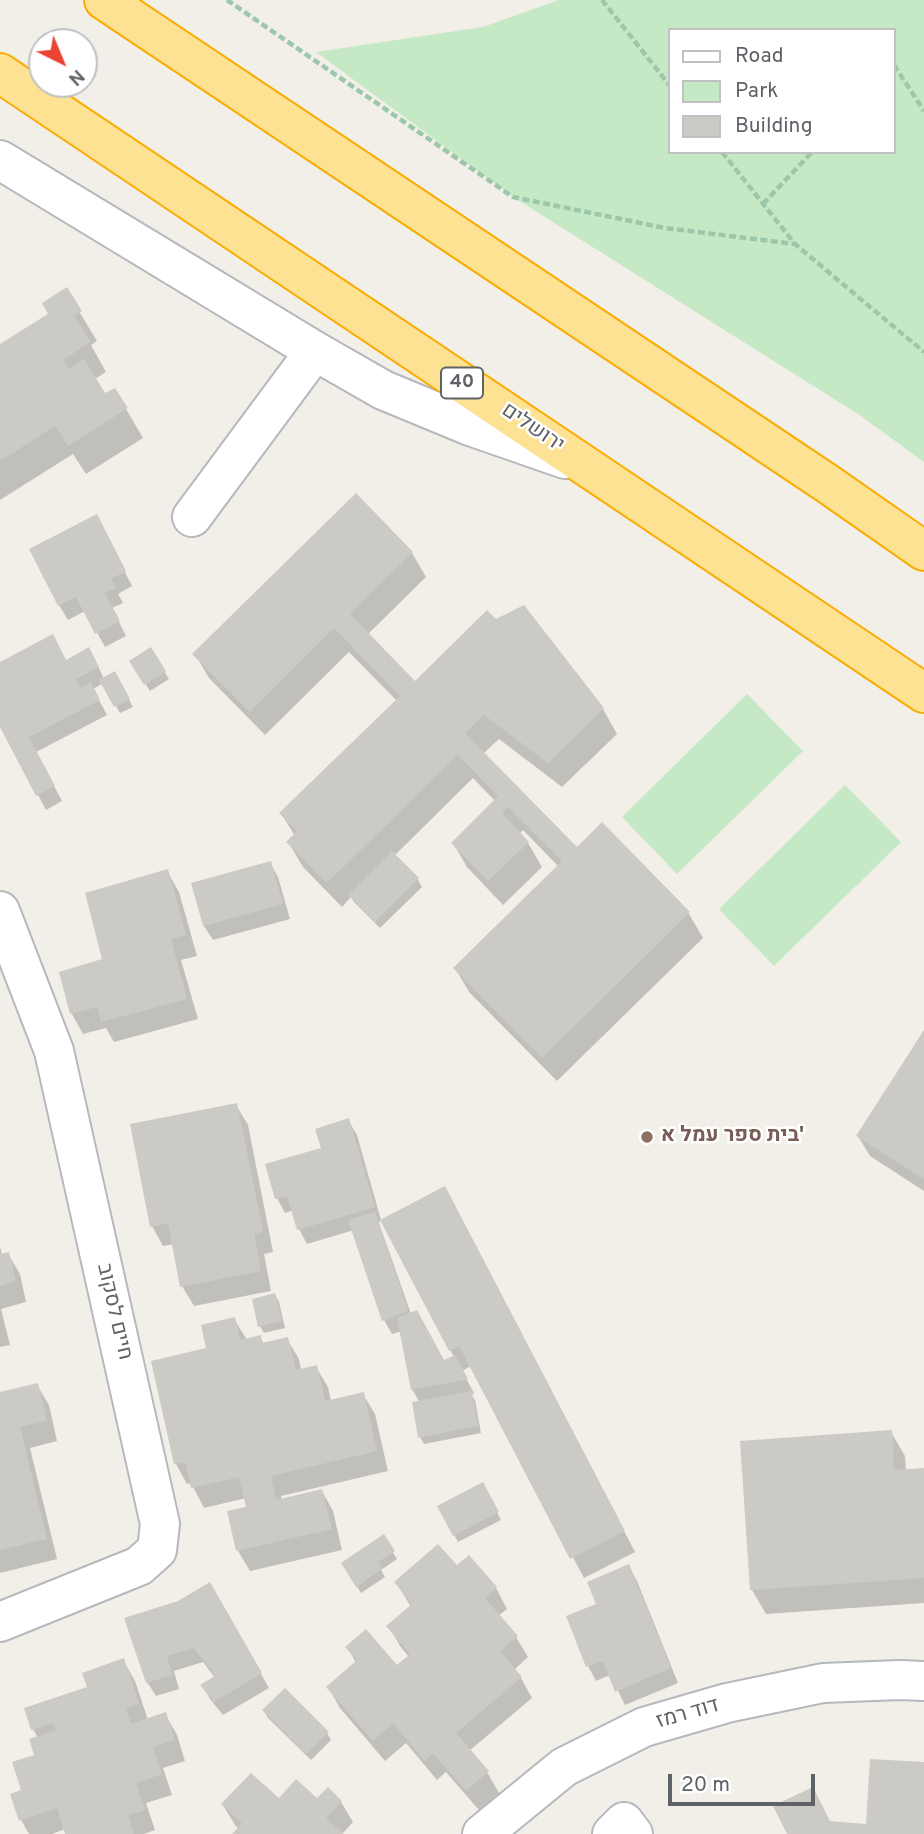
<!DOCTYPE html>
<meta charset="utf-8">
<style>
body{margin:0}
#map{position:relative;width:924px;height:1834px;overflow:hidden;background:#f1efe8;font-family:Overpass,sans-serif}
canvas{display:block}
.legend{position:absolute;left:668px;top:28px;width:228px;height:126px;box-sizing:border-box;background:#fff;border:2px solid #bfc1c3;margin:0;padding:9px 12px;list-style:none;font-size:21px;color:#5f6368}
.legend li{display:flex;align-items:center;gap:14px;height:35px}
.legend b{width:35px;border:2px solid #bfc1c3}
.north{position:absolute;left:28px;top:28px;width:70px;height:70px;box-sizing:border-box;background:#fff;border:2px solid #bfc1c3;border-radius:50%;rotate:137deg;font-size:19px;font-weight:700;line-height:28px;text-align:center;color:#5f6368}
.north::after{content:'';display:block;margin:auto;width:24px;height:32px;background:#ea4335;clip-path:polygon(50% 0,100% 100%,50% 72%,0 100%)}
.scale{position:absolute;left:668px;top:1774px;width:147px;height:32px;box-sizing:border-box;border:4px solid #5f6368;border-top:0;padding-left:9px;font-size:21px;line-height:24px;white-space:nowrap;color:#5f6368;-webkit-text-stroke:5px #fff;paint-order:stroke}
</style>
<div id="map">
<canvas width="924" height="1834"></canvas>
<ul class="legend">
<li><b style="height:9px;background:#fff"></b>Road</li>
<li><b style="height:19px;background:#c5e8c5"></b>Park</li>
<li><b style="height:19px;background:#cccac5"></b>Building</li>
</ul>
<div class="north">N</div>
<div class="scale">20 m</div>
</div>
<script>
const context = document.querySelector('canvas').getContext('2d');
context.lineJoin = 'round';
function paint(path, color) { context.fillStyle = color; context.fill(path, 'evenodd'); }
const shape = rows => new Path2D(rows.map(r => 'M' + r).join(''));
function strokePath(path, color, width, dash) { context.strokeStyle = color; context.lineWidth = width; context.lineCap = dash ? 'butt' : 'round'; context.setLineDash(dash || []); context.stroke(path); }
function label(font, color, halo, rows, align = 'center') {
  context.font = font + ' Overpass,Heebo,sans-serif'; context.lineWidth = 5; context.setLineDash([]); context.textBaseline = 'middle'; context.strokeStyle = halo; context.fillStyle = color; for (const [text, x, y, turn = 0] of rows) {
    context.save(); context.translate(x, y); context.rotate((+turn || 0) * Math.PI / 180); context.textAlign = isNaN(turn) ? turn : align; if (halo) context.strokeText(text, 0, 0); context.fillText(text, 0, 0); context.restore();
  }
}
const green = shape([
 [559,0,924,0,924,462,858,414,513,197,316,52,483,27],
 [670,30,894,30,894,152,670,152],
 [747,694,803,751,677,874,622,817],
 [845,785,901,842,774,966,719,909]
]);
const shadow = shape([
 [66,290,97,341,91,345,106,372,95,379,105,396,126,409,143,438,86,474,73,454,0,500,0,346,50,315],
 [104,531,132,586,118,594,123,603,112,608,126,636,105,647,85,611,68,620,59,605],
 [412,553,426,577,367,635,415,683,496,622,524,607,603,709,617,734,562,787,499,739,483,754,577,849,602,824,689,914,703,938,557,1081,469,992,455,968,559,867,523,830,519,834,528,843,542,867,503,905,467,867,453,843,495,801,473,778,394,856,418,880,422,887,380,928,354,902,351,897,342,907,303,867,288,842,295,836,281,813,397,701,349,652,265,735,209,678,195,654],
 [150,649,169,679,150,691,131,661],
 [66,662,97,664,104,679,115,673,133,707,120,713,103,683,93,689,107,715,36,752,62,801,46,810,0,723,0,664],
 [270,863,278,877,290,919,213,940,204,926,193,884],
 [167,871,179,892,197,956,181,960,198,1019,114,1042,106,1028,83,1034,72,1014,61,973,105,960],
 [924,1033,924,1191,870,1156,858,1136],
 [236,1105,248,1125,273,1252,264,1254,271,1291,194,1306,182,1286,174,1244,163,1246,152,1226],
 [348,1120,357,1135,381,1220,379,1223,411,1314,444,1362,454,1357,382,1221,456,1209,635,1552,584,1578,471,1366,462,1371,474,1393,471,1394,475,1400,481,1433,424,1444,420,1437,420,1403,412,1389,402,1331,392,1334,384,1320,354,1230,307,1244,299,1229,294,1210,285,1213,277,1198],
 [0,1246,2,1255,8,1254,20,1274,26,1302,1,1309,10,1345,0,1347],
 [275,1295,279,1302,285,1328,264,1333,260,1326],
 [234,1319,247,1340,260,1337,264,1344,287,1339,299,1359,301,1370,316,1367,328,1387,331,1401,363,1394,375,1414,388,1471,281,1496,282,1500,322,1491,333,1511,342,1550,250,1571,238,1551,229,1512,248,1508,246,1498,204,1508,191,1483,187,1484,176,1464,153,1362,208,1349],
 [37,1385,49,1405,57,1441,30,1448,57,1559,0,1573,0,1394],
 [891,1432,905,1456,906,1471,924,1470,924,1603,766,1614,752,1590],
 [482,1484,501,1520,458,1542,439,1507],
 [383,1537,397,1559,381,1570,385,1577,361,1593,343,1564],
 [469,1558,496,1588,507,1609,498,1616,516,1637,528,1657,514,1670,521,1678,532,1698,469,1751,487,1772,499,1793,479,1810,446,1772,437,1780,406,1743,385,1761,340,1708,328,1687,356,1663,348,1648,397,1667,409,1657,400,1646,389,1626,411,1607,396,1582,457,1568],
 [629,1567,637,1581,678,1683,625,1705,610,1675,596,1681,588,1666,598,1605],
 [209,1584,269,1688,223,1715,210,1699,202,1685,215,1678,203,1662,174,1671,179,1689,156,1696,147,1682,178,1602],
 [123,1660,135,1681,148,1720,165,1714,177,1735,185,1761,163,1768,172,1795,146,1803,155,1830,144,1834,67,1834,65,1829,52,1834,29,1834,21,1820,23,1791,36,1756,38,1738,33,1729,26,1709,89,1688],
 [264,1711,327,1733,331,1740,311,1760,268,1718],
 [279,1800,341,1802,353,1822,342,1834,234,1834,239,1829,235,1825,223,1805]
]);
const building = shape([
 [67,287,82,311,74,316,91,342,63,360,69,369,84,359,105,393,115,388,128,408,68,446,55,426,0,461,0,344,48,314,42,303],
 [356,493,413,552,350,614,415,681,487,610,496,619,524,605,604,708,548,763,484,715,465,733,577,847,602,822,690,912,542,1058,453,968,562,861,508,807,502,813,529,842,488,881,451,843,498,796,458,755,327,883,286,842,297,831,279,813,400,696,334,628,250,712,192,654],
 [97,514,126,571,111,579,116,588,105,593,120,621,95,634,76,597,58,606,29,549],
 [53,634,66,660,89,647,99,667,76,679,80,688,91,682,100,700,29,737,55,786,36,796,0,727,0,662],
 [151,647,166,671,144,685,129,661],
 [115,671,130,699,114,707,99,680],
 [392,851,419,878,375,922,348,895],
 [271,861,283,904,203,926,191,883],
 [168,869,186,935,171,939,187,999,101,1022,97,1007,70,1014,59,972,102,959,85,893],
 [924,1030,924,1179,856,1136],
 [237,1103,263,1232,254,1234,261,1271,180,1287,168,1223,150,1227,130,1124],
 [349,1118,375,1207,297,1230,287,1196,275,1199,265,1164,321,1148,315,1129],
 [445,1186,625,1531,570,1559,459,1346,449,1351,380,1220],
 [375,1212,408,1311,382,1321,348,1220],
 [9,1252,16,1281,0,1286,0,1254],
 [275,1293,282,1321,258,1327,252,1299],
 [417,1310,444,1360,455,1355,468,1379,411,1390,397,1318],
 [235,1317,240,1340,261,1335,262,1343,288,1337,296,1370,317,1365,325,1401,364,1392,377,1451,271,1476,276,1500,322,1489,332,1529,236,1551,227,1511,246,1507,239,1477,191,1488,185,1462,174,1464,151,1361,206,1348,201,1325],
 [38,1383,47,1421,20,1427,47,1539,0,1550,0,1392],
 [472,1391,478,1426,418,1438,412,1402],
 [892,1430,894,1470,924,1468,924,1578,750,1590,740,1441],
 [483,1482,499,1512,453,1536,437,1506],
 [384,1534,395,1551,378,1562,382,1569,356,1587,341,1563],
 [438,1544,457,1565,469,1555,497,1587,485,1598,518,1636,500,1651,522,1677,456,1733,489,1771,466,1791,433,1753,425,1761,393,1723,373,1741,326,1687,357,1660,345,1647,366,1629,397,1665,410,1654,386,1626,412,1604,394,1582],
 [629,1564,671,1668,615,1692,603,1661,586,1667,566,1616,596,1604,587,1582],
 [210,1582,262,1673,214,1702,200,1685,215,1676,194,1648,167,1656,172,1675,146,1683,124,1618,178,1601],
 [124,1658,139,1704,126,1708,131,1724,166,1712,175,1740,153,1747,162,1774,136,1783,145,1810,128,1815,134,1834,65,1834,57,1808,19,1821,10,1794,21,1790,12,1762,34,1755,29,1739,56,1730,53,1723,31,1730,24,1708,87,1687,82,1673],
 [285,1688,329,1732,306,1754,262,1710],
 [870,1759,924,1762,924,1834,787,1834,773,1806,813,1787,830,1821,866,1824],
 [251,1773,279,1798,296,1779,317,1798,328,1787,342,1801,326,1818,344,1834,232,1834,242,1823,221,1804]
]);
const path = shape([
 [227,0,513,197,665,228,795,244],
 [602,0,670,86],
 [894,65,924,111],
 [722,152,795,244,924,352],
 [763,204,812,152]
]);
const minor = shape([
 [0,160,315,351,383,390,470,426,565,459],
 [192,517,315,351],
 [0,911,54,1051,160,1524,157,1550,139,1566,0,1622],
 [482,1834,564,1767,644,1727,727,1703,823,1683,900,1680,924,1681],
 [612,1834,624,1822,633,1834]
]);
const highway = shape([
 [104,0,828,484,924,551],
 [0,73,924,693]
]);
const markers = [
 [647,1137,7,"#8d6e63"]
];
const shields = [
 [462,383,42]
];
const shieldNames = [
 ["40",462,383]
];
const streetNames = [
 ["ירושלים",532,429,34],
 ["חיים לסקוב",113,1312,77],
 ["דוד רמז",688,1715,-16]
];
const educationNames = [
 ["בית ספר עמל א'",661,1137]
];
paint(green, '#c5e8c5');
paint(shadow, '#0003');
paint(building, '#cccac5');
strokePath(minor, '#b5b8bc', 42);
strokePath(highway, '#f9ab00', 42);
strokePath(path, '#9cc7a9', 4.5, [7, 3.5]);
strokePath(minor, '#fff', 38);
strokePath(highway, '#fde293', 38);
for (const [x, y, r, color] of markers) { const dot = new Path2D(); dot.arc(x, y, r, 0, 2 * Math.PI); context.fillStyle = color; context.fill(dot); strokePath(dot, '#fff', 2.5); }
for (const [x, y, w] of shields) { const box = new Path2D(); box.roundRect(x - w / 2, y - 15.5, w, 31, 5); context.fillStyle = '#fff'; context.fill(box); strokePath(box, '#5f6368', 2); }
label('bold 19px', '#5f6368', null, shieldNames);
label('21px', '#5f6368', '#fff', streetNames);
label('bold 21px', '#785e54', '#fff', educationNames, 'left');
</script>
